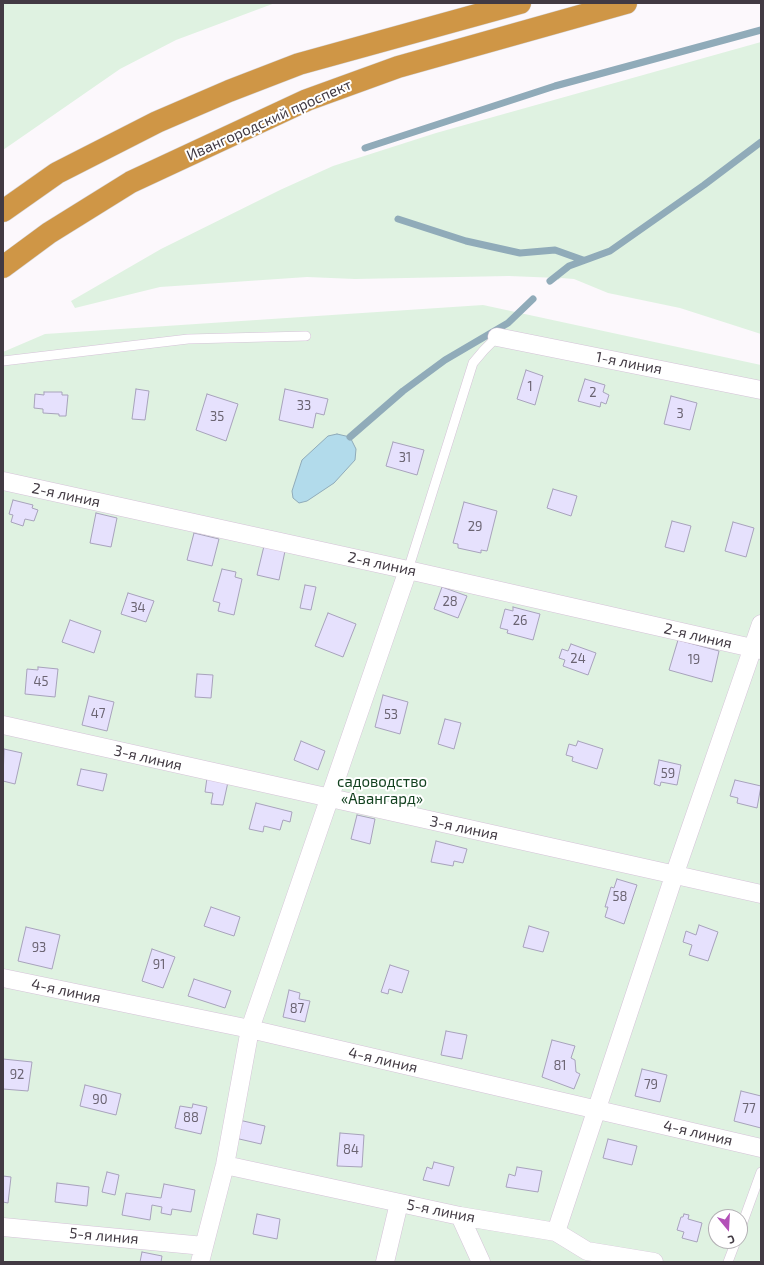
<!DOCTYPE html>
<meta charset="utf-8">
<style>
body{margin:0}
#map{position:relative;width:764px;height:1265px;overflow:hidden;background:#fcf8fc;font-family:"Exo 2",sans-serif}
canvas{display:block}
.frame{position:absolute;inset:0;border:4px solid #423a43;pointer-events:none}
.north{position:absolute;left:708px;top:1209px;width:40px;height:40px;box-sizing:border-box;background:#fff;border:1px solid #b3b0b4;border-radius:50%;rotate:162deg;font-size:11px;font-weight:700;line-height:16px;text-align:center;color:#423a43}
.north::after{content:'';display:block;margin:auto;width:14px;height:18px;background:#b351b8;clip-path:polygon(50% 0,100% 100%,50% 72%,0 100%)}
</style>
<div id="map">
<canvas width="764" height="1265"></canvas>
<div class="frame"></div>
<div class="north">С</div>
</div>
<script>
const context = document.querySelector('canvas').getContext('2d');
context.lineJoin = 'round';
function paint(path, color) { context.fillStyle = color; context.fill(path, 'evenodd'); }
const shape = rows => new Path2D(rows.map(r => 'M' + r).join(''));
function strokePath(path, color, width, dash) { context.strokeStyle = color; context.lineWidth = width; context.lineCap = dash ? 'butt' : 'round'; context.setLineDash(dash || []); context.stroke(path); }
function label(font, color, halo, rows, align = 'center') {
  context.font = font + ' "Exo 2",sans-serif'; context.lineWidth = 4; context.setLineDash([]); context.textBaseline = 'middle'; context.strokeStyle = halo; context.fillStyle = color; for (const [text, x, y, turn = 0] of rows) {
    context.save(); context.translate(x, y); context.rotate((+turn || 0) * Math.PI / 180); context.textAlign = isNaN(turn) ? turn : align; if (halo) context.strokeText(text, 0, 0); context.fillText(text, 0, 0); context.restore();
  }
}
const green = shape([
 [3,3,275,3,176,40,120,69,3,150],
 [761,42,761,334,680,308,608,293,574,279,561,278,558,280,558,278,509,276,355,279,307,277,160,287,75,308,71,301,161,249,280,190,333,166,436,133],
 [483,305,761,365,761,1262,3,1262,3,352,45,334],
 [716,1217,740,1217,740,1241,716,1241]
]);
const water = shape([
 [337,434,350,437,356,449,355,460,334,483,307,501,299,503,293,498,292,491,302,460,328,436,337,434]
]);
const stream = shape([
 [365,148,555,86,761,30],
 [398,219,466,241,520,253,555,250,583,260],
 [550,281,569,266,610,251,704,185,761,142],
 [350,437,403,391,445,360,508,323,533,299]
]);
const building = shape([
 [526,370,543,376,535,405,517,399,526,370],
 [585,379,605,385,603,392,609,395,606,404,601,402,600,407,578,401,585,379],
 [136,389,149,391,145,420,132,419,136,389],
 [285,389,328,399,324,415,316,413,313,428,279,420,285,389],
 [44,392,62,392,62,395,68,395,66,416,59,416,59,414,43,413,43,409,34,408,35,394,44,395,44,392],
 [207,394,238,404,226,441,196,430,207,394],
 [671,396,697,403,690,430,664,424,671,396],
 [393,442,424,450,417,475,386,466,393,442],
 [553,489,577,496,571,516,547,508,553,489],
 [13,500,33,505,32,508,38,510,34,521,25,519,23,526,11,522,13,515,9,514,13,500],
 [464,502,497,511,487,551,481,550,481,553,458,548,458,544,453,543,464,502],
 [96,513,117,518,111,547,90,543,96,513],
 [672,521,691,526,684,552,665,547,672,521],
 [733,522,754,528,746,557,725,551,733,522],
 [194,533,219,539,212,566,187,560,194,533],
 [264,546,285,551,279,580,257,575,264,546],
 [222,569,236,572,235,577,242,579,234,615,218,611,220,603,213,601,222,569],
 [305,585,316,587,311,610,300,608,305,585],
 [442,587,467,596,458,618,434,609,442,587],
 [128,593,154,601,146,622,121,614,128,593],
 [513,607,540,614,533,640,507,633,508,630,500,628,505,609,513,611,513,607],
 [328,613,356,624,343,657,315,646,328,613],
 [70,620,101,631,94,653,62,642,70,620],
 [678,640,719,651,712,682,669,670,678,640],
 [571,644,596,653,588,675,563,666,565,660,559,658,562,649,568,651,571,644],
 [38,667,58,669,55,697,25,694,27,669,38,670,38,667],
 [197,674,213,675,211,698,195,697,197,674],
 [383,695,408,702,400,734,375,727,383,695],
 [89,696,114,702,107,731,82,725,89,696],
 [445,719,461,723,454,749,438,744,445,719],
 [301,741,325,751,318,770,294,760,301,741],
 [578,741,603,749,597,769,572,761,573,757,566,755,569,744,576,746,578,741],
 [4,749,22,753,15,784,3,781,4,749],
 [659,760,681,765,677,785,661,782,660,786,654,784,659,760],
 [81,769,107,774,103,791,77,785,81,769],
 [207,778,228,782,223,805,211,804,213,793,205,792,207,778],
 [735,780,761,786,757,808,737,803,738,798,730,796,735,780],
 [256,803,292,812,290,822,283,820,280,830,264,826,263,832,249,829,256,803],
 [357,815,375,819,370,844,351,839,357,815],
 [436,841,467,849,463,863,454,861,453,866,431,862,436,841],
 [617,879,637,885,624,924,605,917,608,907,605,907,611,887,614,888,617,879],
 [211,907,240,917,234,936,204,926,211,907],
 [699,925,718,932,708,961,689,955,692,945,683,942,686,931,696,935,699,925],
 [529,926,549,932,543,952,523,947,529,926],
 [26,927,60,935,52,969,18,961,26,927],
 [152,949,175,957,163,988,142,981,152,949],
 [390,965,409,971,402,993,389,989,388,994,381,992,390,965],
 [194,979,231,991,225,1008,188,996,194,979],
 [289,990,300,993,299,999,310,1001,305,1022,283,1017,289,990],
 [446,1031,467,1035,462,1059,441,1055,446,1031],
 [552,1040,575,1046,571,1058,575,1060,576,1072,580,1074,574,1089,542,1077,552,1040],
 [3,1059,32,1062,28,1091,3,1089,3,1059],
 [642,1069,667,1075,660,1102,635,1096,642,1069],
 [85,1085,121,1094,116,1115,80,1106,85,1085],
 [741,1091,761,1096,761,1128,734,1121,741,1091],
 [193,1104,207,1107,201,1134,175,1128,180,1106,192,1108,193,1104],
 [239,1120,265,1126,261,1144,235,1138,239,1120],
 [340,1133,364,1135,362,1167,337,1166,340,1133],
 [608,1139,637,1146,632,1165,603,1158,608,1139],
 [434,1162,454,1167,449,1186,423,1180,427,1167,432,1169,434,1162],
 [517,1167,542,1171,538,1192,506,1187,509,1174,515,1176,517,1167],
 [107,1172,119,1175,115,1195,102,1192,107,1172],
 [3,1176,11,1177,8,1203,3,1202,3,1176],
 [57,1183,89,1187,87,1206,55,1202,57,1183],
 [164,1184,195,1190,191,1212,172,1209,171,1215,161,1213,162,1207,152,1205,150,1220,122,1215,126,1193,161,1198,164,1184],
 [257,1214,280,1219,277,1239,253,1234,257,1214],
 [684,1214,689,1215,688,1219,702,1223,697,1242,682,1238,684,1232,677,1230,681,1217,683,1217,684,1214],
 [142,1252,162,1256,161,1262,140,1262,142,1252]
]);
const service = shape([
 [3,361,188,339,306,336],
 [408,570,473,363,484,350,497,337],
 [740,1230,761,1172],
 [728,1262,736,1241]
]);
const minor = shape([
 [497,337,761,390],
 [3,481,408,570,761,650],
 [3,725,761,894],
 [3,978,250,1029,761,1148],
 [225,1165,460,1216,556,1232,587,1251,654,1262],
 [460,1216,481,1262],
 [3,1227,204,1246],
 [556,1232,675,873,761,624],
 [200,1262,225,1165,250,1029,408,570],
 [385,1262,399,1203]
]);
const trunk = shape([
 [3,211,57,173,157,122,229,91,299,64,520,3],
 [3,267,49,233,131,182,307,100,398,67,626,3]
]);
const numberNames = [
 ["1",530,387],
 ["2",593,393],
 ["33",304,406],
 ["3",680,414],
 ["35",217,417],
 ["31",405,458],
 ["29",475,527],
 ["28",450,602],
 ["34",138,608],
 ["26",520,621],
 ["24",578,659],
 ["19",694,660],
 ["45",41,682],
 ["47",98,714],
 ["53",391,715],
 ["59",668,774],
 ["58",620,897],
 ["93",39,948],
 ["91",159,965],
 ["87",297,1009],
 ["81",560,1066],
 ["92",17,1075],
 ["79",651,1085],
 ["90",100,1100],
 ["77",749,1109],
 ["88",191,1118],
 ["84",351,1150]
];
const streetNames = [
 ["Ивангородский проспект",269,120,-24],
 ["1-я линия",629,363,11],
 ["2-я линия",66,495,12],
 ["2-я линия",382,564,12],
 ["2-я линия",698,636,13],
 ["3-я линия",148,758,13],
 ["3-я линия",464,828,12],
 ["4-я линия",66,991,12],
 ["4-я линия",383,1060,13],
 ["4-я линия",698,1133,13],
 ["5-я линия",441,1211,11],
 ["5-я линия",104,1236,5]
];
const parkNames = [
 ["садоводство",382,782],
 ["«Авангард»",382,799]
];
paint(green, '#dff2e1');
paint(water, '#b2dbeb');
strokePath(water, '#90abb9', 1);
strokePath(stream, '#90abb9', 7);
paint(building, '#e6e1fd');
strokePath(building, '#a8a3bc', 1);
strokePath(service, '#d5c3d8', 10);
strokePath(minor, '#d5c3d8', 19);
strokePath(trunk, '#d5d4d6', 23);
strokePath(service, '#fff', 9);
strokePath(minor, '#fff', 18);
strokePath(trunk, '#cf9646', 22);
label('13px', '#6b6472', null, numberNames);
label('15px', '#423a43', '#fff', streetNames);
label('15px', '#12411f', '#fff', parkNames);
</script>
